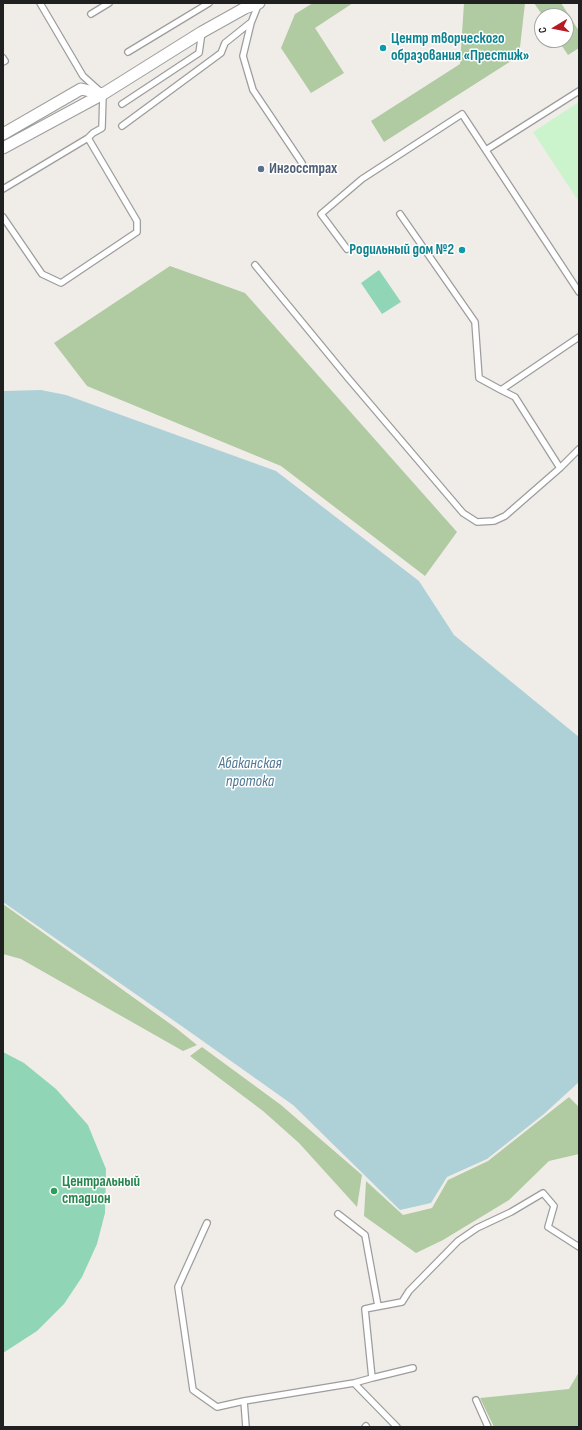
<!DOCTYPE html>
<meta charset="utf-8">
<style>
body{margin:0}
#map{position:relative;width:582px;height:1430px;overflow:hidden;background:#f0ede8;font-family:"Sofia Sans Condensed",sans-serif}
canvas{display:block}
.frame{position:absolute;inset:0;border:4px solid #202020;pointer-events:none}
.north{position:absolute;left:534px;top:8px;width:40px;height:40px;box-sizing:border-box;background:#fff;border:1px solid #a6a6a6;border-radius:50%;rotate:260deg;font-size:11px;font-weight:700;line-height:16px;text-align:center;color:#202020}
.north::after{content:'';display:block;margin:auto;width:14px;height:18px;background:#b81922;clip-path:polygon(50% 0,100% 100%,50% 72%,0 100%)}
</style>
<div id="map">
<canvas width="582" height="1430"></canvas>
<div class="frame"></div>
<div class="north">С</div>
</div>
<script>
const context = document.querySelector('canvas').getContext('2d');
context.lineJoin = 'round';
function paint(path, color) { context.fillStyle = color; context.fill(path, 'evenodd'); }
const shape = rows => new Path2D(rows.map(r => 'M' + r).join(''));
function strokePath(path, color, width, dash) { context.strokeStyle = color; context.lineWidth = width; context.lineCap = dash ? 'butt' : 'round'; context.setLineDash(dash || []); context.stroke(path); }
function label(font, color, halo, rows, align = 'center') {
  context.font = font + ' "Sofia Sans Condensed",sans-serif'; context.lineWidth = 3; context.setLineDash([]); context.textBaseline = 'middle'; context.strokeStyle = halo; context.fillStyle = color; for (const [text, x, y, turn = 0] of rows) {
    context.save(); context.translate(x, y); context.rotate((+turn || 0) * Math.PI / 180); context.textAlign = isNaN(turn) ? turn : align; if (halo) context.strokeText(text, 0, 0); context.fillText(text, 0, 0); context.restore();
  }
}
const forest = shape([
 [313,3,353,3,315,28,344,73,311,93,281,48,295,14],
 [464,3,525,3,519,56,384,142,371,121,460,64],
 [534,3,561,3,579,31,579,48,568,55,558,40,566,40,566,16,543,16],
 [170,266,245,293,457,532,425,576,281,466,87,386,54,343],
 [3,904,176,1028,197,1045,183,1051,21,959,3,954],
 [202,1047,281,1105,362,1175,357,1207,299,1143,263,1111,190,1056],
 [569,1097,579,1107,579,1154,549,1161,509,1200,443,1240,416,1253,364,1216,366,1181,403,1215,432,1208,448,1180,488,1161],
 [579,1372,579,1427,494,1427,480,1398,569,1389]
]);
const park = shape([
 [579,102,579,202,533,132]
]);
const pitch = shape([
 [379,270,401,302,382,314,361,283],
 [3,1052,24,1063,56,1089,88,1125,106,1169,105,1213,97,1244,82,1277,64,1304,37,1331,3,1353]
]);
const water = shape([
 [41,390,66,395,276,471,419,581,454,635,579,737,579,1082,544,1114,487,1159,447,1177,431,1203,400,1210,293,1105,183,1027,3,902,3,391]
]);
const lane = shape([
 [259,3,251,23,243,56,253,90,302,163],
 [91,14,109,3],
 [128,52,209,3],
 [3,58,5,61,3,62],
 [122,104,199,53,202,32],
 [122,126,221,53,225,43,250,23],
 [486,150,579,91],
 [3,189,88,138,93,133,102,128,103,94,83,76,40,3],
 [400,214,475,322,479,378,501,390],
 [3,217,42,274,61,283,137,232,137,221,88,138],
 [347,249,321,214,362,179,462,114,579,292],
 [255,265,348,378,463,513,477,522,494,521,505,516,560,468,579,449],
 [560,468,515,397,501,390,579,337],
 [338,1214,365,1235,378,1306,365,1309,372,1378],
 [207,1223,178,1287,193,1390,217,1407,244,1401,354,1383,397,1427],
 [365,1309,402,1302,409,1291,458,1241,477,1228,511,1212,543,1193,554,1206,548,1227,579,1247],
 [354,1383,372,1378,413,1368],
 [476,1400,488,1427],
 [244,1401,246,1427],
 [365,1427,366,1426]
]);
const street = shape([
 [3,134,81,89,103,94],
 [3,148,103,94,202,32,245,8,259,3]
]);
const markers = [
 [383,48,4,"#0f9aa8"],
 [261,169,4,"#5c6f8a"],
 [462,250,4,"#0f9aa8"],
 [54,1191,4,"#2e9e5b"]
];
const cultureNames = [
 ["Центр творческого",391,39],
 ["образования «Престиж»",391,56],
 ["Родильный дом №2",454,250,"right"]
];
const serviceNames = [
 ["Ингосстрах",269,169]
];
const leisureNames = [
 ["Центральный",62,1182],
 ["стадион",62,1199]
];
const waterNames = [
 ["Абаканская",250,764],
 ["протока",250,782]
];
paint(forest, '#b0caa2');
paint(park, '#cbf3cc');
paint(pitch, '#90d5b6');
paint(water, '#aed1d8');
strokePath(lane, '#9d9d9d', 8);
strokePath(street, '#9d9d9d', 13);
strokePath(lane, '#fff', 5.5);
strokePath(street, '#fff', 11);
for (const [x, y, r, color] of markers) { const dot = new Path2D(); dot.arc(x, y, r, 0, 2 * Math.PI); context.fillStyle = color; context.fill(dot); strokePath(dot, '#fff', 1.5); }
label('bold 15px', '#0d838f', '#fff', cultureNames, 'left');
label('bold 15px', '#4e5e75', '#fff', serviceNames, 'left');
label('bold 15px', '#27864d', '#fff', leisureNames, 'left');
label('italic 16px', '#517896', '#fff', waterNames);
</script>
